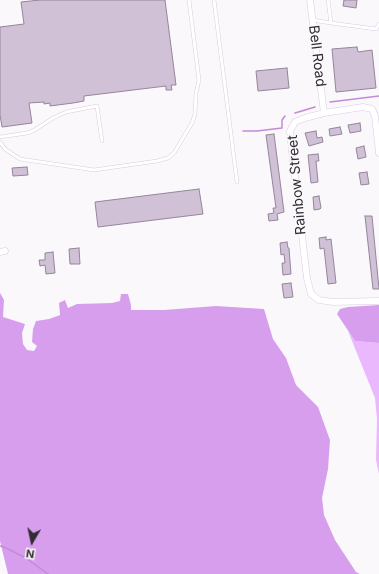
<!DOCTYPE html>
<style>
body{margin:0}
#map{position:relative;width:379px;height:574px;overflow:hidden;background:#fbf8fc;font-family:Inter,sans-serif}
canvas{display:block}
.north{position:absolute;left:12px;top:522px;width:40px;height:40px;-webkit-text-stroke:3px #fbf8fc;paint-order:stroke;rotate:189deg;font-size:11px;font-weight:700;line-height:16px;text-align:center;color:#312b33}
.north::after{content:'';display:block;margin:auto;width:14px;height:18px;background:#312b33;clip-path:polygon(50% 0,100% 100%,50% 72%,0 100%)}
</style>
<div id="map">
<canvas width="379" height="574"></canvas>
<div class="north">N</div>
</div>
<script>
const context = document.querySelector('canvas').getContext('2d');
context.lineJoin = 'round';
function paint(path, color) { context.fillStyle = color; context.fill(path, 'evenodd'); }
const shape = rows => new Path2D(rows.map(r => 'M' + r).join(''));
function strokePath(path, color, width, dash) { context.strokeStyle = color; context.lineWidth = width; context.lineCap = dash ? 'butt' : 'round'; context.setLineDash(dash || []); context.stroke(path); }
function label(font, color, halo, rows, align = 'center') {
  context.font = font + ' Inter,sans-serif'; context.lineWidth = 3; context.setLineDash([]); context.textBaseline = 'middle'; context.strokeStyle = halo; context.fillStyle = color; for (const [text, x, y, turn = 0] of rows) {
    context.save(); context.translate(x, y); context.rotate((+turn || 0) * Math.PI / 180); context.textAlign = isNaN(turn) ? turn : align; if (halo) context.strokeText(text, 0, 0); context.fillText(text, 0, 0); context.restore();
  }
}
const green = shape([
 [348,331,355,341,379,343,379,474,376,460,377,419,375,398]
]);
const forest = shape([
 [0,293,4,300,3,317,25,324,22,333,23,344,27,350,34,351,37,346,32,342,33,329,36,321,49,319,60,315,59,303,65,300,68,308,77,304,112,303,120,301,121,294,128,294,131,305,131,310,164,310,216,306,264,309,273,339,286,358,296,385,318,407,330,440,328,469,322,498,324,515,335,540,356,572,360,574,8,574,0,541],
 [379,305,379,343,355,341,337,314,340,309,348,307]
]);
const stream = shape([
 [330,102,379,96],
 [295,113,315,107],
 [243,131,257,131,282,128,282,120,285,116],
 [0,546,4,547,26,558,48,574]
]);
const building = shape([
 [40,0,165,0,176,85,171,85,172,90,166,90,166,86,84,96,84,101,73,103,50,106,50,103,44,104,44,102,29,103,32,123,2,127,0,115,0,27,24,24,21,2,40,0],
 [344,0,357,0,356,8,343,6,344,0],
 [357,47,358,52,372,50,376,88,336,92,332,49,357,47],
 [287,68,289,88,258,91,256,71,287,68],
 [360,123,361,131,350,133,348,125,360,123],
 [340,127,342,134,330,136,329,129,340,127],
 [316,131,317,138,322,137,323,142,309,146,305,133,316,131],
 [274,134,284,212,277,214,278,220,269,221,268,214,274,213,273,208,276,208,266,135,274,134],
 [364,146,366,157,358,159,356,148,364,146],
 [318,154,319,161,316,161,318,182,311,183,308,155,318,154],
 [27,167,28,175,13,176,12,168,27,167],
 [367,172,369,184,361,185,359,173,367,172],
 [199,189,203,214,98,227,95,202,199,189],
 [319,196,321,208,320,209,314,210,313,197,319,196],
 [365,216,372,216,379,289,373,289,365,216],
 [326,237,326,240,331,239,336,283,328,284,324,248,320,249,319,238,326,237],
 [287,242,288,248,289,248,291,274,283,275,282,263,285,263,284,254,281,255,280,243,287,242],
 [79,248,80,264,70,264,69,249,79,248],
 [53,252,55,273,46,274,45,265,40,266,39,260,45,260,45,253,53,252],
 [291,283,293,297,284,298,282,284,291,283]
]);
const service = shape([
 [214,0,237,182],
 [312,20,331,23,328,0],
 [331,23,376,29,379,24],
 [0,137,27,133,33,131,53,118,66,112,97,106,102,141],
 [0,142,5,149,20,159,94,170,157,161,168,158,174,153,192,123,195,114,196,93,199,80,189,0]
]);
const minor = shape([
 [310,0,324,113],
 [379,153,375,116,372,109,363,107,324,113,305,118,295,122,290,131,292,152,301,227,307,278,311,294,319,300,333,302,379,301],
 [0,252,5,251]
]);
const streetNames = [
 ["Bell Road",317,56,83],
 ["Rainbow Street",297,185,-95]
];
paint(green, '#e9b8fd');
paint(forest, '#d79eee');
strokePath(stream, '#c28ad8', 1.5);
paint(building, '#d0c1d6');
strokePath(building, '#938699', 1);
strokePath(service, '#dacbe0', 4);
strokePath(minor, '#dacbe0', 7);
strokePath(service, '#fff', 3);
strokePath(minor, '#fff', 6);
label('14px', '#312b33', '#fbf8fc', streetNames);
</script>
